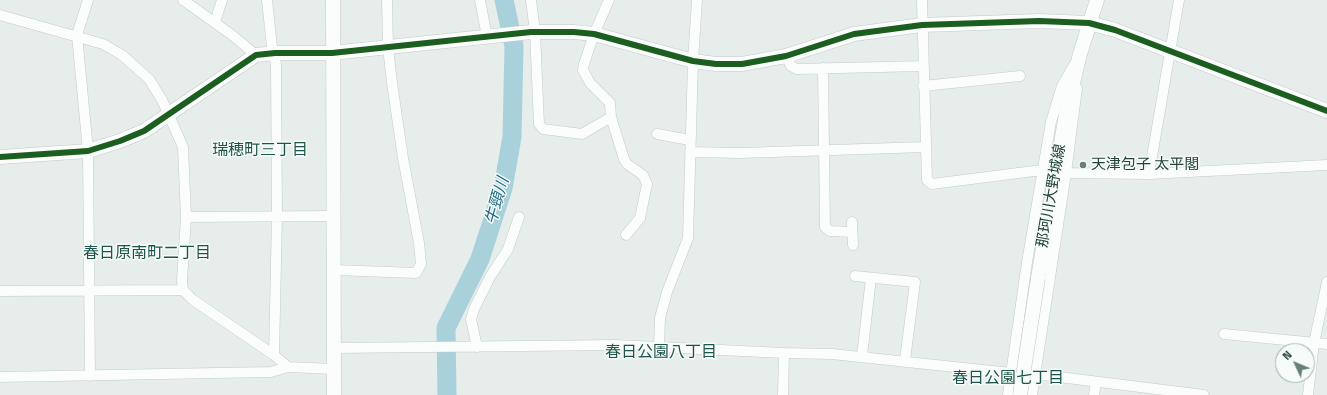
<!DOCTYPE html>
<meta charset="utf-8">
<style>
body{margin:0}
#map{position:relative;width:1327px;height:395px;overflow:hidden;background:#e7edea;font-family:"Titillium Web",sans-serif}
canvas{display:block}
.north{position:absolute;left:1275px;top:343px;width:40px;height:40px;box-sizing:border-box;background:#f6fbf9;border:1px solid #a2b1ad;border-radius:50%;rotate:314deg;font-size:11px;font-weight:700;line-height:16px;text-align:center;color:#23423b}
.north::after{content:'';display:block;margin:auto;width:14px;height:18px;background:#687e78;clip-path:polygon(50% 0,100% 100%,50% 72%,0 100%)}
</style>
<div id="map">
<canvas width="1327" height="395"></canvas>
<div class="north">N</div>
</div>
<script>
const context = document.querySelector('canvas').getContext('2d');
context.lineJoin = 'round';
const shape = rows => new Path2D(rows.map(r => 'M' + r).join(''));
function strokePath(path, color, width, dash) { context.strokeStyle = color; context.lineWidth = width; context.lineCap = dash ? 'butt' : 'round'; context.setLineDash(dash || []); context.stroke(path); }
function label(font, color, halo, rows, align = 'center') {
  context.font = font + ' "Titillium Web","Noto Sans JP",sans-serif'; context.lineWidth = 3; context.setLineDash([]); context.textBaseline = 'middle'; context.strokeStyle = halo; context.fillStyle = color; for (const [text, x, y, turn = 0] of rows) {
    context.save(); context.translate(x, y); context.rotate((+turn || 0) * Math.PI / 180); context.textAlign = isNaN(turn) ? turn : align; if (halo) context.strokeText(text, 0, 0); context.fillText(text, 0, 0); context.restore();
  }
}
const river = shape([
 [447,395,446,328,480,259,503,188,512,137,514,46,504,0]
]);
const street = shape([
 [88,0,77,35,88,151,90,376],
 [183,0,232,35,256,55],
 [267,0,272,47,276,64,277,216,274,355],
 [480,0,487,37],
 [531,0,535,32,539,124,543,129,582,134,611,117],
 [609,0,594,34,584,64,583,70,590,83,610,103,611,117,624,159,627,164,643,175,647,184,640,218,626,235],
 [922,0,927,180,932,184,1042,170],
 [0,15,103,44,122,55,149,79,162,100,183,147,186,217,182,281,183,290,193,300,274,355,288,367,334,369],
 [215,22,222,0],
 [786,56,791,66,797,69,923,66],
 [823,68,825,227,830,231,852,232],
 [923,86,1020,76],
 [657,134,690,140],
 [690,152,741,153,925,147],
 [1066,173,1149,174,1327,165],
 [1149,174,1179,0],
 [186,217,334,216],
 [852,222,853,245],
 [334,270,416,273,421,264,419,243,403,158,392,83,388,47,387,0],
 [855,276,915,282,905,360],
 [0,291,183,290],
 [1224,334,1327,344],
 [477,347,471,319,474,309,490,277,508,249,519,217],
 [335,348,616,345,784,353,832,354,1011,373,1035,374,1204,395],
 [659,348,660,318,667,292,688,238,693,61,697,0],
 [862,356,871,278],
 [0,377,271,372,288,367],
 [783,395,784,353],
 [1008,395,1027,262,1051,122,1062,86,1074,65],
 [1032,395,1066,173,1077,88],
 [1094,395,1096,382],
 [1308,395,1314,343,1327,282]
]);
const secondary = shape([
 [333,0,334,395],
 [0,157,88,151,120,141,144,131,256,55,275,53,332,53,531,32,574,32,594,34,693,61,716,64,742,64,786,56,854,34,922,25,1039,21,1089,23,1115,30,1327,111],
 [1038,278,1067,108,1080,54,1097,0]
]);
const secondaryBridge = shape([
 [1020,395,1038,278]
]);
const cycleway = shape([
 [0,157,88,151,120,141,144,131,256,55,275,53,332,53,531,32,574,32,594,34,693,61,716,64,742,64,786,56,854,34,922,25,1039,21,1089,23,1115,30,1327,111]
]);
const markers = [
 [1083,165,4,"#687e78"]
];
const poiNames = [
 ["天津包子 太平閣",1091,165]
];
const streetNames = [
 ["那珂川大野城線",1052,196,-80]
];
const neighbourhoodNames = [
 ["瑞穂町三丁目",260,151],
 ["春日原南町二丁目",147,254],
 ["春日公園八丁目",661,353],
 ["春日公園七丁目",1008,379]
];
const waterNames = [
 ["牛頸川",498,201,-74]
];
strokePath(river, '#a8d1db', 19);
strokePath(street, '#c4cac8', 11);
strokePath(secondary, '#c3cac8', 15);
strokePath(street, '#fbfcfc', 10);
strokePath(secondary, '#fbfcfc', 14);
strokePath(secondaryBridge, '#c3cac8', 15, []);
strokePath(secondaryBridge, '#fbfcfc', 14);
strokePath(cycleway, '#1b5e20', 6);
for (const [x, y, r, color] of markers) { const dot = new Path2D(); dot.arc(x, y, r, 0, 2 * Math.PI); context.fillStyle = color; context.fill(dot); strokePath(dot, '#f6fbf9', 1.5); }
label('15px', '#23423b', '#f6fbf9', poiNames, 'left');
label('15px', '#23423b', '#f6fbf9', streetNames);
label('16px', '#1e554b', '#f6fbf9', neighbourhoodNames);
label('italic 16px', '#1b6980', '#f6fbf9', waterNames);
</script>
